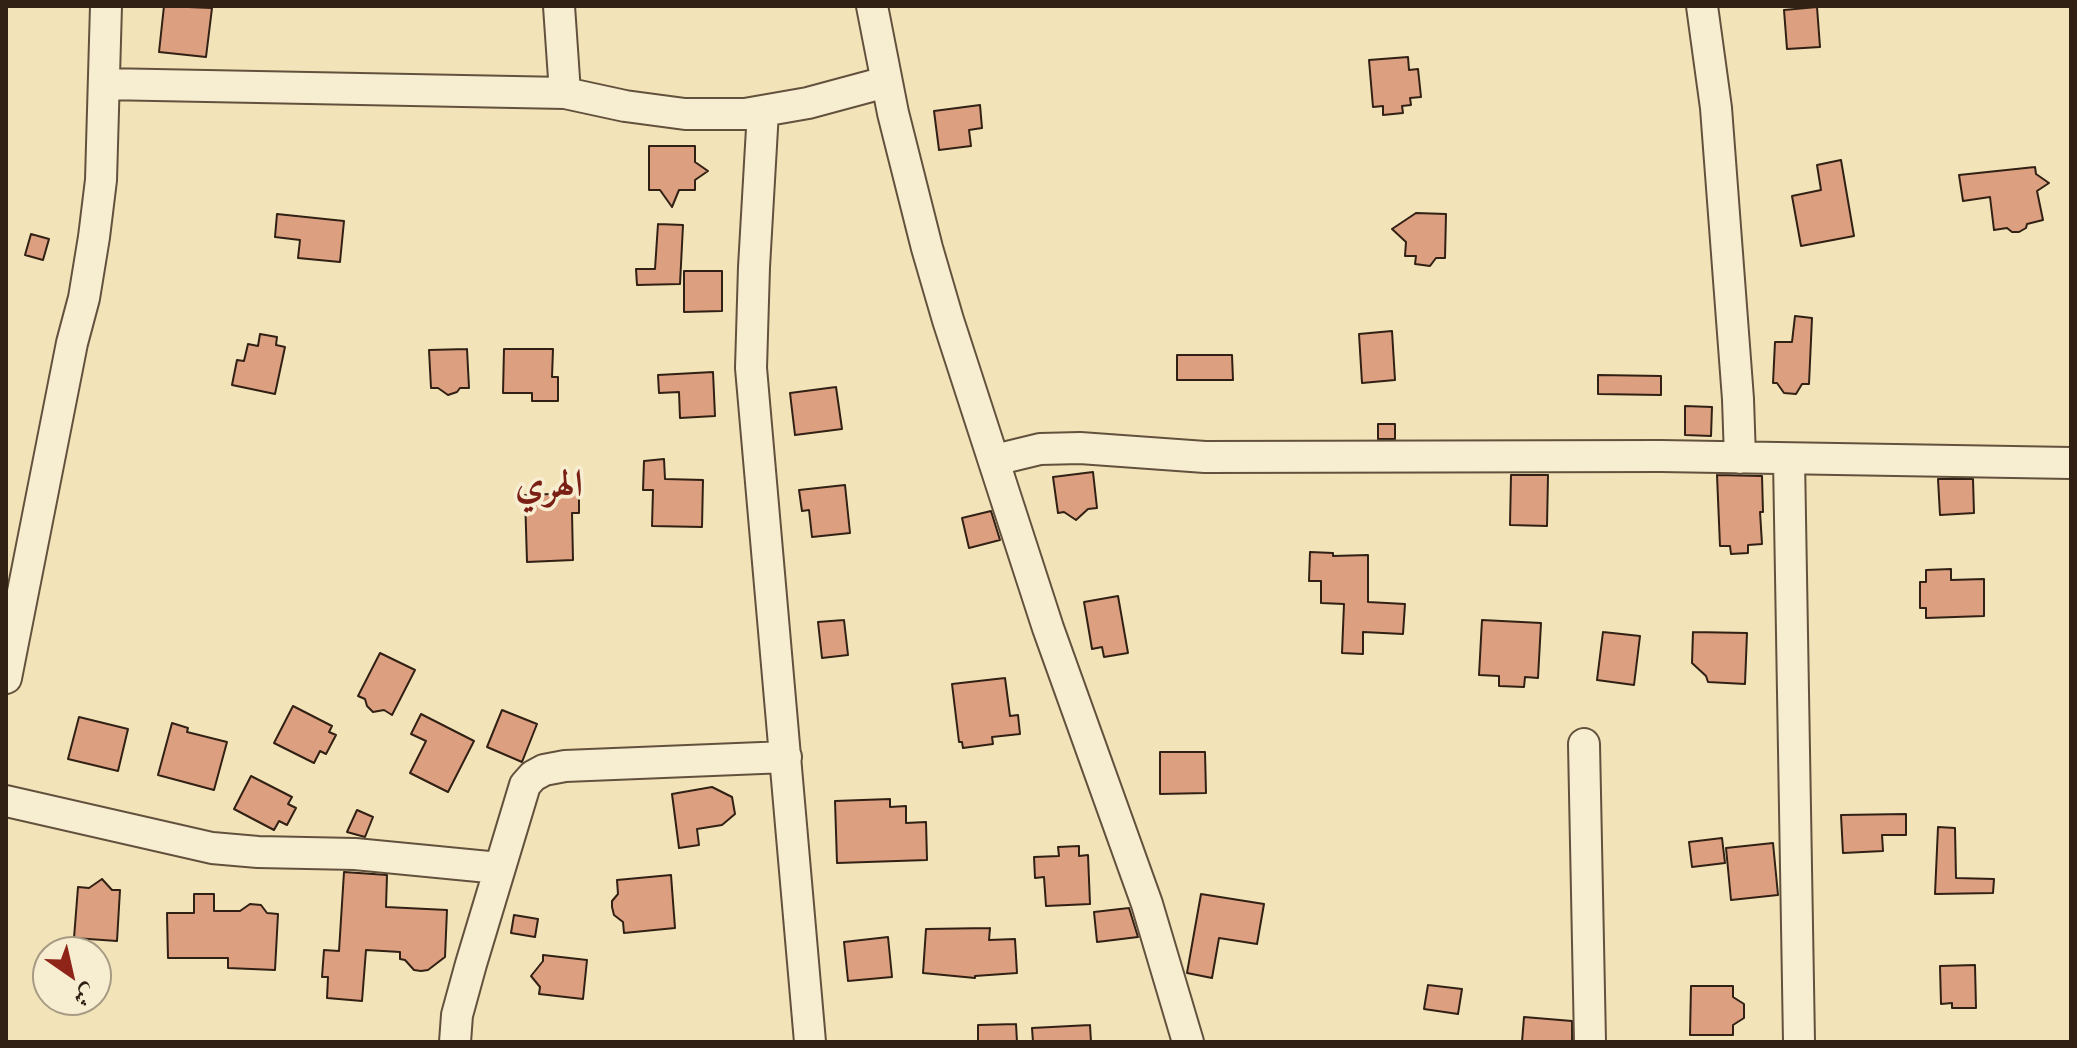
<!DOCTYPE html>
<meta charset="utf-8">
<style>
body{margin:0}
#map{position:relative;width:2077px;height:1048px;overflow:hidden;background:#f3e3b8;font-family:"IM FELL DW Pica",Amiri,serif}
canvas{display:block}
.frame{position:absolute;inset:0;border:8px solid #312014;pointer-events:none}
.north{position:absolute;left:32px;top:936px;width:80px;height:80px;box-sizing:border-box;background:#f7edd1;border:2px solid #a89b85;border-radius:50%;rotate:146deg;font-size:22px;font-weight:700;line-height:32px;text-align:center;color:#312014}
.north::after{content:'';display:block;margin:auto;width:28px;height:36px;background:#8f2418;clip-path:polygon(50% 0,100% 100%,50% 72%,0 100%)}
</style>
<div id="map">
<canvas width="2077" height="1048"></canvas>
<div class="frame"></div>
<div class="north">ش</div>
</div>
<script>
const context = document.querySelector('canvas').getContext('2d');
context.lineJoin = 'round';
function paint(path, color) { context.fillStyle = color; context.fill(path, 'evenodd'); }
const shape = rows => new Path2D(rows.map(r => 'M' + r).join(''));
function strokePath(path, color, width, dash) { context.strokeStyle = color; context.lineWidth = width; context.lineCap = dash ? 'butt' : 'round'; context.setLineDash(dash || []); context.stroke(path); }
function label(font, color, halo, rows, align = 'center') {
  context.font = font + ' "IM FELL DW Pica",Amiri,serif'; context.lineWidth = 7; context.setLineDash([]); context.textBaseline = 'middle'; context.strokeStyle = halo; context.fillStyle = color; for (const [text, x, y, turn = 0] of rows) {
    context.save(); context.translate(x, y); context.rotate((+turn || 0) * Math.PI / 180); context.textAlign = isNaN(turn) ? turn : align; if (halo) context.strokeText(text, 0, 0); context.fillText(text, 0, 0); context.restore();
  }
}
const building = shape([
 [164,6,212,8,206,57,159,52,164,6],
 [1817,7,1820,47,1787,49,1784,10,1817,7],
 [1408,57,1409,70,1418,69,1421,97,1410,98,1411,105,1402,106,1403,113,1383,115,1383,106,1373,107,1369,60,1408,57],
 [980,105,982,128,969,130,971,146,939,150,934,111,980,105],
 [649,146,695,146,695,162,708,171,695,180,695,190,679,190,672,207,660,190,649,190,649,146],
 [1841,160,1854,236,1801,246,1792,196,1821,190,1817,165,1841,160],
 [2035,167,2036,174,2049,183,2037,191,2043,220,2027,224,2026,228,2019,232,2012,232,2007,228,1994,230,1990,197,1963,201,1959,175,2035,167],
 [1416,213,1446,214,1445,258,1436,258,1430,266,1415,264,1416,256,1405,256,1406,242,1392,229,1416,213],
 [277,214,344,221,340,262,298,258,300,240,275,237,277,214],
 [658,224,683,225,680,284,637,285,636,269,655,269,658,224],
 [31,234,49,239,43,260,25,255,31,234],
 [684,271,722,271,722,311,684,312,684,271],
 [1795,316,1812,318,1809,384,1802,384,1796,394,1784,393,1777,383,1773,383,1775,342,1792,342,1795,316],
 [1392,331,1395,380,1362,383,1359,334,1392,331],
 [260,334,277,337,276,345,285,347,275,394,232,385,237,360,244,361,248,344,258,346,260,334],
 [467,349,469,388,460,388,457,392,448,395,438,388,431,388,429,350,467,349],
 [504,349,553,349,552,377,558,377,558,401,532,401,532,393,503,393,504,349],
 [1177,355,1232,355,1233,380,1177,380,1177,355],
 [713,372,715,416,680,418,679,392,659,393,658,375,713,372],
 [1598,375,1661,376,1661,395,1598,394,1598,375],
 [836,387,842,429,795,435,790,393,836,387],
 [1685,406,1712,407,1711,436,1685,435,1685,406],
 [1378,424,1395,424,1395,439,1378,439,1378,424],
 [664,459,665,479,703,480,702,527,652,526,653,490,643,490,644,461,664,459],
 [1093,472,1097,508,1088,509,1076,520,1064,512,1058,513,1053,477,1093,472],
 [1511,475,1548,475,1547,526,1510,525,1511,475],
 [1717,475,1762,476,1763,512,1760,512,1762,544,1748,545,1748,553,1731,554,1730,546,1720,546,1717,475],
 [1938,479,1973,479,1974,513,1940,515,1938,479],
 [845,485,850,533,812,537,809,510,802,511,799,490,845,485],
 [579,493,579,513,572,513,573,560,527,562,525,495,579,493],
 [991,511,1000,540,969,548,962,518,991,511],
 [1310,552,1333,553,1333,556,1368,555,1368,602,1405,604,1403,634,1363,632,1363,654,1342,653,1344,604,1321,603,1321,581,1309,581,1310,552],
 [1951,569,1951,580,1984,579,1984,616,1926,618,1926,608,1920,608,1920,582,1926,582,1926,570,1951,569],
 [1118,596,1128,653,1104,657,1102,647,1092,649,1084,602,1118,596],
 [844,620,848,655,822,658,818,622,844,620],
 [1482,620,1541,623,1538,678,1525,677,1524,687,1499,686,1499,676,1479,675,1482,620],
 [1603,632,1640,636,1634,685,1597,680,1603,632],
 [1693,632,1747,633,1745,684,1708,682,1706,676,1692,663,1693,632],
 [380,653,415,670,392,715,384,710,373,712,367,706,365,699,358,696,380,653],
 [1005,678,1010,716,1018,715,1020,734,992,737,993,744,963,748,962,742,959,742,952,684,1005,678],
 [293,706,332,726,329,732,336,735,326,754,320,751,314,763,274,743,293,706],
 [502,710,537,724,522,762,487,747,502,710],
 [421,714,474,741,448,792,410,773,426,741,411,734,421,714],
 [79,717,128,729,118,771,68,759,79,717],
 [172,723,188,728,187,732,227,742,214,790,158,775,172,723],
 [1160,752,1205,752,1206,793,1160,794,1160,752],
 [251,776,292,797,288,804,296,808,287,825,279,821,274,830,234,809,251,776],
 [712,787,732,797,735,814,722,825,697,829,699,845,679,848,672,794,712,787],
 [890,799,890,807,906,806,906,823,926,822,927,860,837,863,835,801,890,799],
 [357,810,373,817,365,837,347,832,357,810],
 [1906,814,1906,835,1882,835,1883,851,1843,853,1841,815,1906,814],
 [1938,827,1955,828,1956,878,1994,879,1993,893,1935,894,1938,827],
 [1722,838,1725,863,1692,867,1689,842,1722,838],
 [1773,843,1778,895,1731,900,1726,848,1773,843],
 [1079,846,1079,856,1088,855,1090,904,1046,906,1044,877,1035,878,1034,857,1059,856,1058,847,1079,846],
 [344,872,387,875,386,907,447,910,445,957,428,970,421,971,414,970,405,960,400,959,400,952,366,950,362,1001,327,998,328,977,322,977,324,950,339,951,344,872],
 [671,875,675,928,624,933,623,922,614,915,612,907,612,901,618,894,617,880,671,875],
 [102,879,112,890,120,890,117,941,74,938,78,887,89,888,102,879],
 [194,894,214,894,214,911,240,911,250,904,261,905,267,913,278,914,275,970,228,968,228,958,168,958,167,913,194,913,194,894],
 [1201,894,1264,904,1257,944,1219,938,1212,978,1187,973,1201,894],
 [1129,908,1138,937,1097,942,1094,912,1129,908],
 [514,915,538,919,535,937,511,933,514,915],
 [990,928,989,940,1015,939,1017,973,975,976,975,978,923,973,926,929,990,928],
 [888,937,892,977,848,981,844,942,888,937],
 [543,955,587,960,583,999,539,994,540,987,531,976,543,961,543,955],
 [1975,965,1976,1008,1952,1008,1952,1003,1941,1004,1940,966,1975,965],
 [1428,985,1462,989,1458,1014,1424,1009,1428,985],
 [1691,986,1733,986,1733,997,1744,1004,1744,1018,1733,1025,1733,1035,1690,1035,1691,986],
 [1524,1017,1572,1021,1572,1042,1522,1042,1524,1017],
 [1016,1024,1017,1042,978,1042,978,1025,1016,1024],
 [1090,1025,1091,1042,1033,1042,1032,1028,1090,1025]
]);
const minor = shape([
 [559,6,565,93],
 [872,6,893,113,927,248,948,320,1048,628,1147,904,1188,1042],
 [1702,6,1716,108,1738,399,1740,458],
 [104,84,565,93,625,106,685,114,745,114,808,103,886,82],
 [763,111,754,267,751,368,810,1042],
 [1789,459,1799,1042],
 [994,462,1007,457,1040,449,1080,448,1205,457,1661,456,2071,463],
 [6,678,72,343,84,298,94,237,101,180,106,6],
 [1584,744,1590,1042],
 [6,801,212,848,258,852,355,854,499,868],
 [455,1042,457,1015,471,964,525,785,533,776,544,770,565,766,786,757]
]);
const districtNames = [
 ["الهري",549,488]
];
paint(building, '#dca080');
strokePath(building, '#312014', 2);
strokePath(minor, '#62513d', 34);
strokePath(minor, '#f7edd1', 30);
label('bold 38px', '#7a1f14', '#f7edd1', districtNames);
</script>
